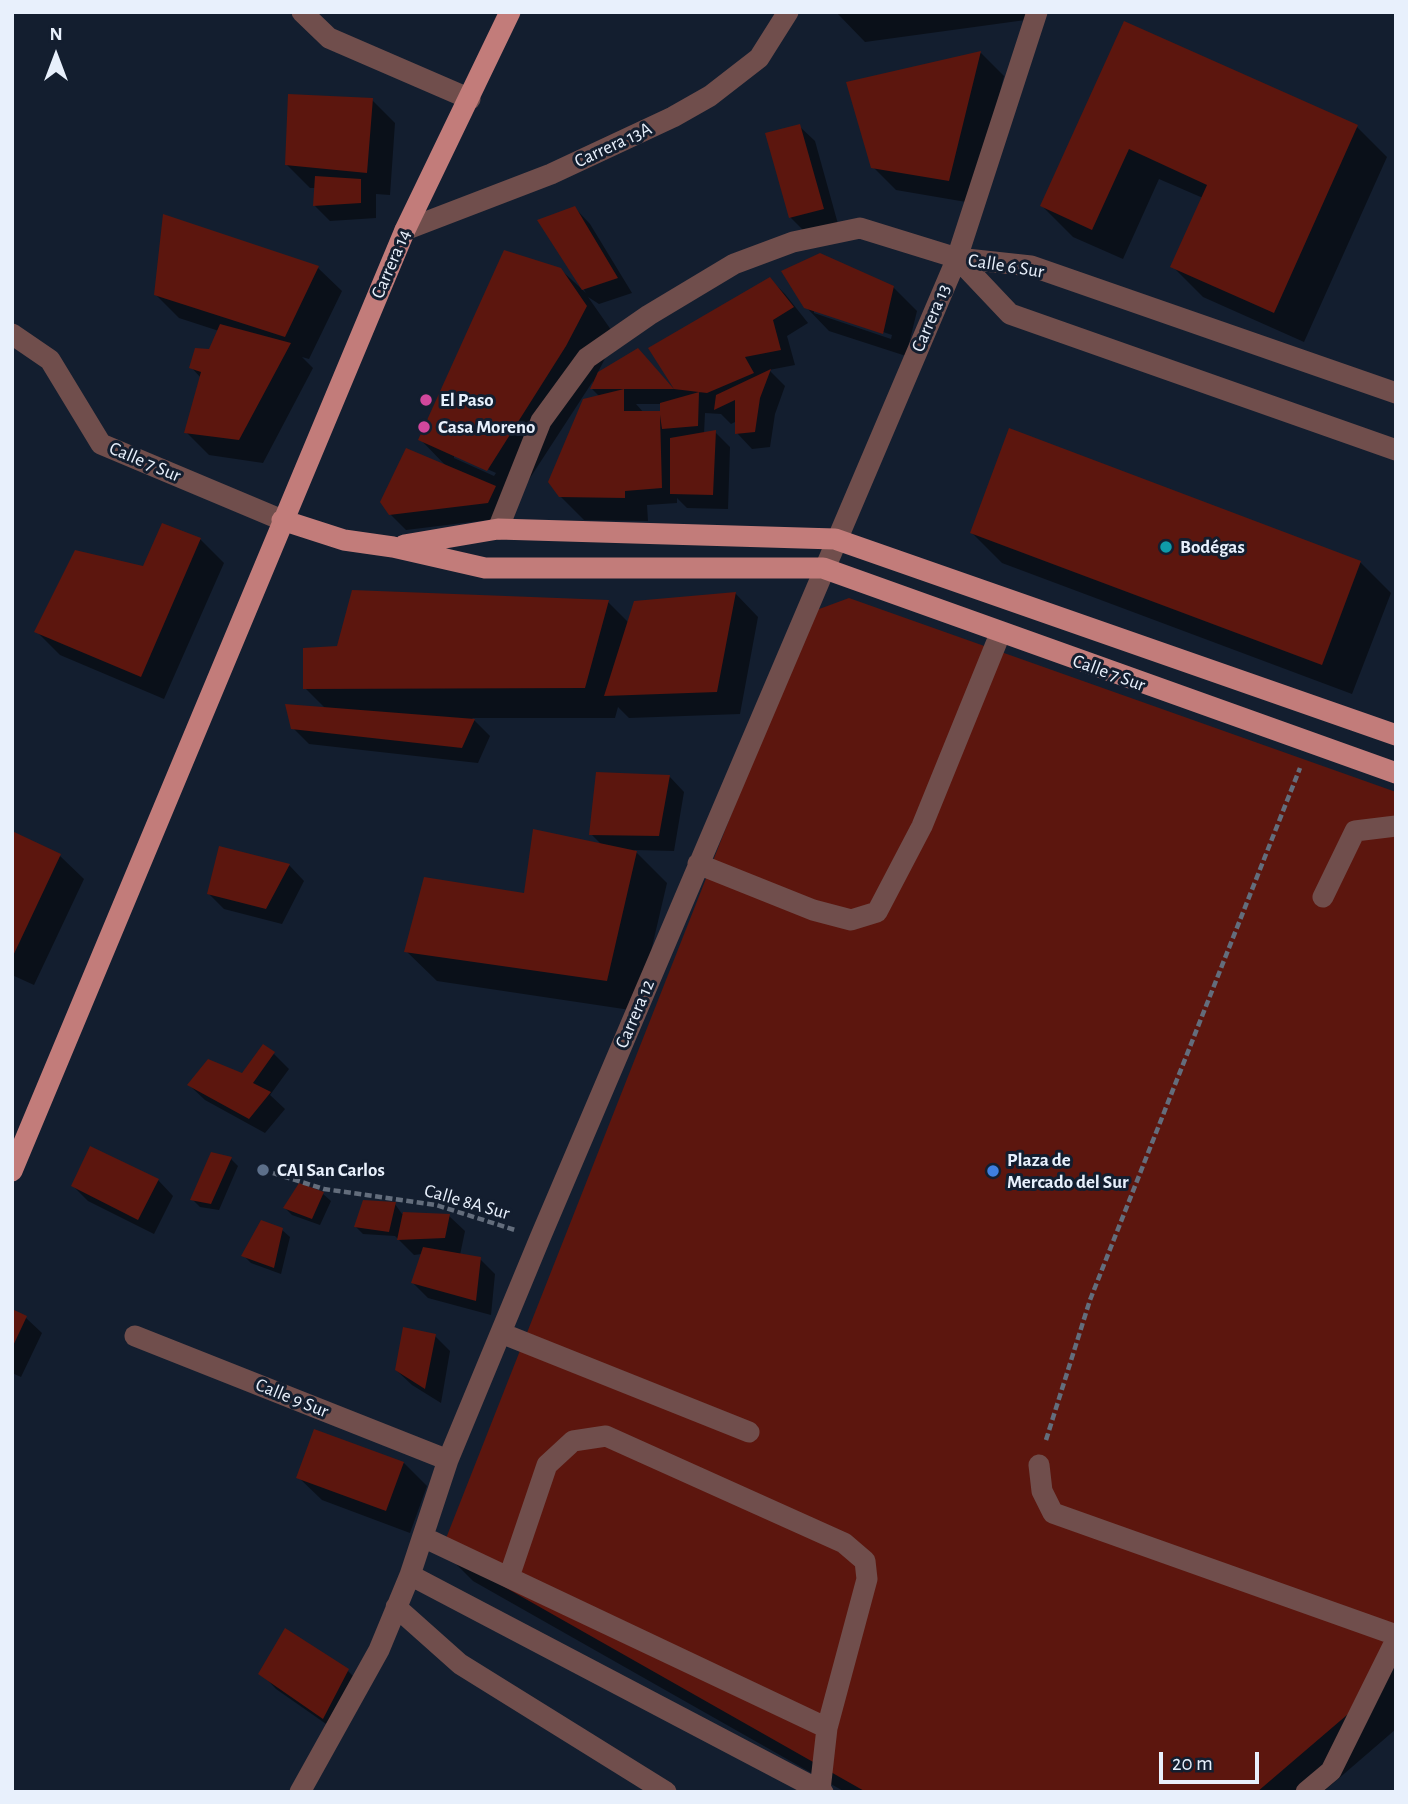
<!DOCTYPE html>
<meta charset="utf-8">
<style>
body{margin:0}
#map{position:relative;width:1408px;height:1804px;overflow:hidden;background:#131e2f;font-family:"Alegreya Sans",sans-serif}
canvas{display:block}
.frame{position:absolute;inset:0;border:14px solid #e8f0fc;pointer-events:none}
.north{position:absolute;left:21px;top:21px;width:70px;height:70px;-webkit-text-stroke:5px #131e2f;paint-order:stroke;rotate:0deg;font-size:19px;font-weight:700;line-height:28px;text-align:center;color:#e8f0fc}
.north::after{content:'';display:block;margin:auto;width:24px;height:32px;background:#e8f0fc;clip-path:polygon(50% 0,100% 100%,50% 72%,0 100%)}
.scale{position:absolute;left:1159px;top:1752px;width:100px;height:32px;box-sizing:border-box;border:4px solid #e8f0fc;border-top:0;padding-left:9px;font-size:21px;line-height:24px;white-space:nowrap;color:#e8f0fc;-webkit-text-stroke:5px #131e2f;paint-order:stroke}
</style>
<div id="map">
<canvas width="1408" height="1804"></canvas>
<div class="frame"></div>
<div class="north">N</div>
<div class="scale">20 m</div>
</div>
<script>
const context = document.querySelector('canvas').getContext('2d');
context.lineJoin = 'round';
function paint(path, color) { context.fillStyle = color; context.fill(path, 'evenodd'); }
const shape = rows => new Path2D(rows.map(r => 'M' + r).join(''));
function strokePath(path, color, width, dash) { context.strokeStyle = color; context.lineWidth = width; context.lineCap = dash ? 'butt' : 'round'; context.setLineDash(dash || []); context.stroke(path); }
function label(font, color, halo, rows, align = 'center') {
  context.font = font + ' "Alegreya Sans",sans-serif'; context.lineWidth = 6; context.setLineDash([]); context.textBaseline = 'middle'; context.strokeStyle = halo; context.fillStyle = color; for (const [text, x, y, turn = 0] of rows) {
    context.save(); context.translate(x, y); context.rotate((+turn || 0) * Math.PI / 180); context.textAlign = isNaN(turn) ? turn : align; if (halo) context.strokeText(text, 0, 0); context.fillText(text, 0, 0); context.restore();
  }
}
const shadow = shape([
 [836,12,1041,12,1040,18,865,42],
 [1125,24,1357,127,1387,157,1304,342,1203,297,1172,266,1203,198,1159,179,1123,259,1073,237,1042,206],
 [981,53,1004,76,972,203,896,190,873,167,849,83],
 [372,100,395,123,390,195,376,194,376,218,330,221,315,206,316,188,310,188,287,165],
 [799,126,815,141,838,224,806,233,790,217],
 [575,208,590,224,632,293,599,304,588,297,616,337,597,374,653,366,674,389,770,279,785,294,808,323,787,336,795,365,769,370,785,386,775,414,770,447,752,449,737,433,737,421,731,424,721,414,705,413,704,434,715,432,730,447,728,509,687,508,677,498,677,503,647,505,648,521,584,520,560,496,600,397,592,389,593,381,504,518,406,530,390,514,447,467,420,439,560,269,586,293,540,221],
 [636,404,662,404,663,416,660,413,644,413],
 [454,454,496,473,494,476,454,458],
 [164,216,318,268,342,291,309,359,302,357,313,368,263,463,209,455,186,432,201,378,191,367,210,351,219,331,179,318,156,295],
 [893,287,917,311,906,356,829,331,806,307],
 [814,309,892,335,891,339,814,313],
 [163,525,200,539,224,563,164,699,60,655,37,632,144,568],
 [972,533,1360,562,1391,593,1352,694,1002,563],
 [353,592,608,602,629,623,735,593,758,617,740,714,629,718,618,707,615,718,472,718,490,736,478,763,309,744,293,728,326,709,305,688,339,648],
 [669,776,684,792,674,851,634,850,667,883,637,1011,437,981,406,951,526,895,602,845,591,834],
 [1396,794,1396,1729,1323,1792,845,1792,473,1581,443,1551],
 [12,833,60,856,84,879,34,985,12,975],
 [289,865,304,881,282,924,224,909,209,894],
 [274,1054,289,1069,270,1095,285,1109,265,1133,205,1100,189,1085,243,1075],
 [231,1159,238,1166,219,1210,200,1207,192,1199],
 [158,1180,173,1196,154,1234,88,1201,73,1186],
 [299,1185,323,1194,331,1201,320,1225,292,1215,285,1208],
 [395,1204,402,1214,449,1216,465,1231,460,1255,480,1259,495,1274,491,1315,428,1298,413,1283,422,1254,414,1255,395,1236,363,1234,356,1227],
 [282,1230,290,1237,281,1274,251,1263,244,1256],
 [12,1311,26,1318,42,1333,21,1377,12,1373],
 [435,1336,450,1351,441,1403,412,1385,396,1370],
 [404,1463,427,1486,410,1533,322,1500,298,1477],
 [348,1671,363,1686,339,1733,276,1689,261,1673]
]);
const building = shape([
 [1124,21,1358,125,1274,313,1170,267,1207,185,1129,149,1092,230,1040,206],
 [981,51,949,181,871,168,846,82],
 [288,94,373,98,367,173,285,165],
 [800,124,824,209,789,218,765,133],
 [315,176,361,179,361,203,313,206],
 [575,206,618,278,582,290,537,220],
 [163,214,319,266,285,337,154,295],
 [504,250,561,268,587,306,566,346,487,471,418,440],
 [820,253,894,286,883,334,804,308,781,271],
 [770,277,794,307,773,320,781,350,745,357,754,373,707,393,674,389,648,348],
 [220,324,291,343,239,440,184,433,201,372,189,368,195,348,209,349],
 [638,348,674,389,590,389,598,372],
 [771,369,760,398,755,432,735,434,735,400,714,410,716,395],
 [624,389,624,411,660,411,660,403,699,392,698,426,662,429,660,415,662,488,625,491,625,498,559,497,548,482,583,399],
 [1009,428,1361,561,1322,665,970,533],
 [716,430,713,495,670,494,670,438],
 [406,448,496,486,488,503,389,515,380,502],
 [162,523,201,538,141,677,34,632,75,550,143,566],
 [352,590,609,600,585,688,303,689,303,648,337,646],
 [736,592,717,692,604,696,634,601],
 [849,598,1396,792,1396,1654,1382,1685,1257,1792,866,1792,441,1551,811,612],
 [285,704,475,719,462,748,291,729],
 [596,772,670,775,659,836,589,835],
 [533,829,637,851,607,981,404,952,424,877,524,893],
 [12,831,61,854,12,958],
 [219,846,290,864,266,909,207,894],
 [263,1044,275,1052,253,1083,271,1092,249,1119,187,1085,208,1059,242,1073],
 [90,1146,159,1179,138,1220,71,1186],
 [211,1152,232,1157,211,1204,190,1200],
 [299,1183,324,1192,312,1219,283,1208],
 [363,1200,396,1202,389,1232,354,1227],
 [403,1212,450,1214,445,1238,397,1240],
 [261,1220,283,1228,274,1268,241,1256],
 [423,1247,481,1257,476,1301,411,1283],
 [12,1309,27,1316,12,1348],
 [403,1327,436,1334,425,1389,395,1370],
 [314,1429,404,1462,386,1511,296,1478],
 [285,1628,349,1669,323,1719,258,1674]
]);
const path = shape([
 [263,1170,324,1189,436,1205,515,1230],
 [1046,1440,1090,1300,1300,768]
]);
const minor = shape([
 [302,12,329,38,470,99],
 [405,230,551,174,673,117,710,96,759,58,788,12],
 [957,258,1010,314,1396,450],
 [12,334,50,360,101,444,282,520],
 [498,529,541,421,587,358,649,315,734,264,793,242,860,228,957,258,1031,266,1396,393],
 [698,864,813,910,851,920,877,912,922,826,1000,634],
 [1323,897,1355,831,1396,826],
 [501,1333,749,1432],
 [135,1336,448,1460],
 [1039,1465,1042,1491,1053,1513,1396,1635],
 [423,1537,827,1728,820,1790],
 [410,1575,823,1792],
 [509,1577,547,1465,573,1441,606,1436,844,1543,865,1561,867,1579,827,1728],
 [396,1607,460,1664,666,1792],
 [300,1792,379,1650,410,1575,448,1460,540,1238,957,258,1037,12],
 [1306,1792,1331,1771,1396,1640]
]);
const major = shape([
 [282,520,344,540,393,547,485,568,823,568,1396,773],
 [404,545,498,529,835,539,1396,735],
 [12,1171,405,230,510,12]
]);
const markers = [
 [426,400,7,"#d1479c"],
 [424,427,7,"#d1479c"],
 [1166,547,7,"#0f9aa8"],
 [263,1170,7,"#5c6f8a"],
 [993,1171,7,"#3f7fe0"]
];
const streetNames = [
 ["Carrera 13A",613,145,-25],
 ["Carrera 14",391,264,-67],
 ["Calle 6 Sur",1006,266,9],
 ["Carrera 13",931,318,-67],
 ["Calle 7 Sur",145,462,23],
 ["Calle 7 Sur",1109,673,20],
 ["Carrera 12",635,1014,-67],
 ["Calle 8A Sur",467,1202,16],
 ["Calle 9 Sur",292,1398,22]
];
const poiNames = [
 ["El Paso",440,400],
 ["Casa Moreno",438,427],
 ["Bodégas",1180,547],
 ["Plaza de",1007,1160],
 ["Mercado del Sur",1007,1182],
 ["CAI San Carlos",277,1170]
];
paint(shadow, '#0007');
paint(building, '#5c160e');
strokePath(path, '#636d7c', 4.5, [7, 3.5]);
strokePath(minor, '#704e4c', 21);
strokePath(major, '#c27c7a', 21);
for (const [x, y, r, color] of markers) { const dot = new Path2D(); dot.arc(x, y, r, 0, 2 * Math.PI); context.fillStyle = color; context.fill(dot); strokePath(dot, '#131e2f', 2.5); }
label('19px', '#e8f0fc', '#131e2f', streetNames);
label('bold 19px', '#e8f0fc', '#131e2f', poiNames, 'left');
</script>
